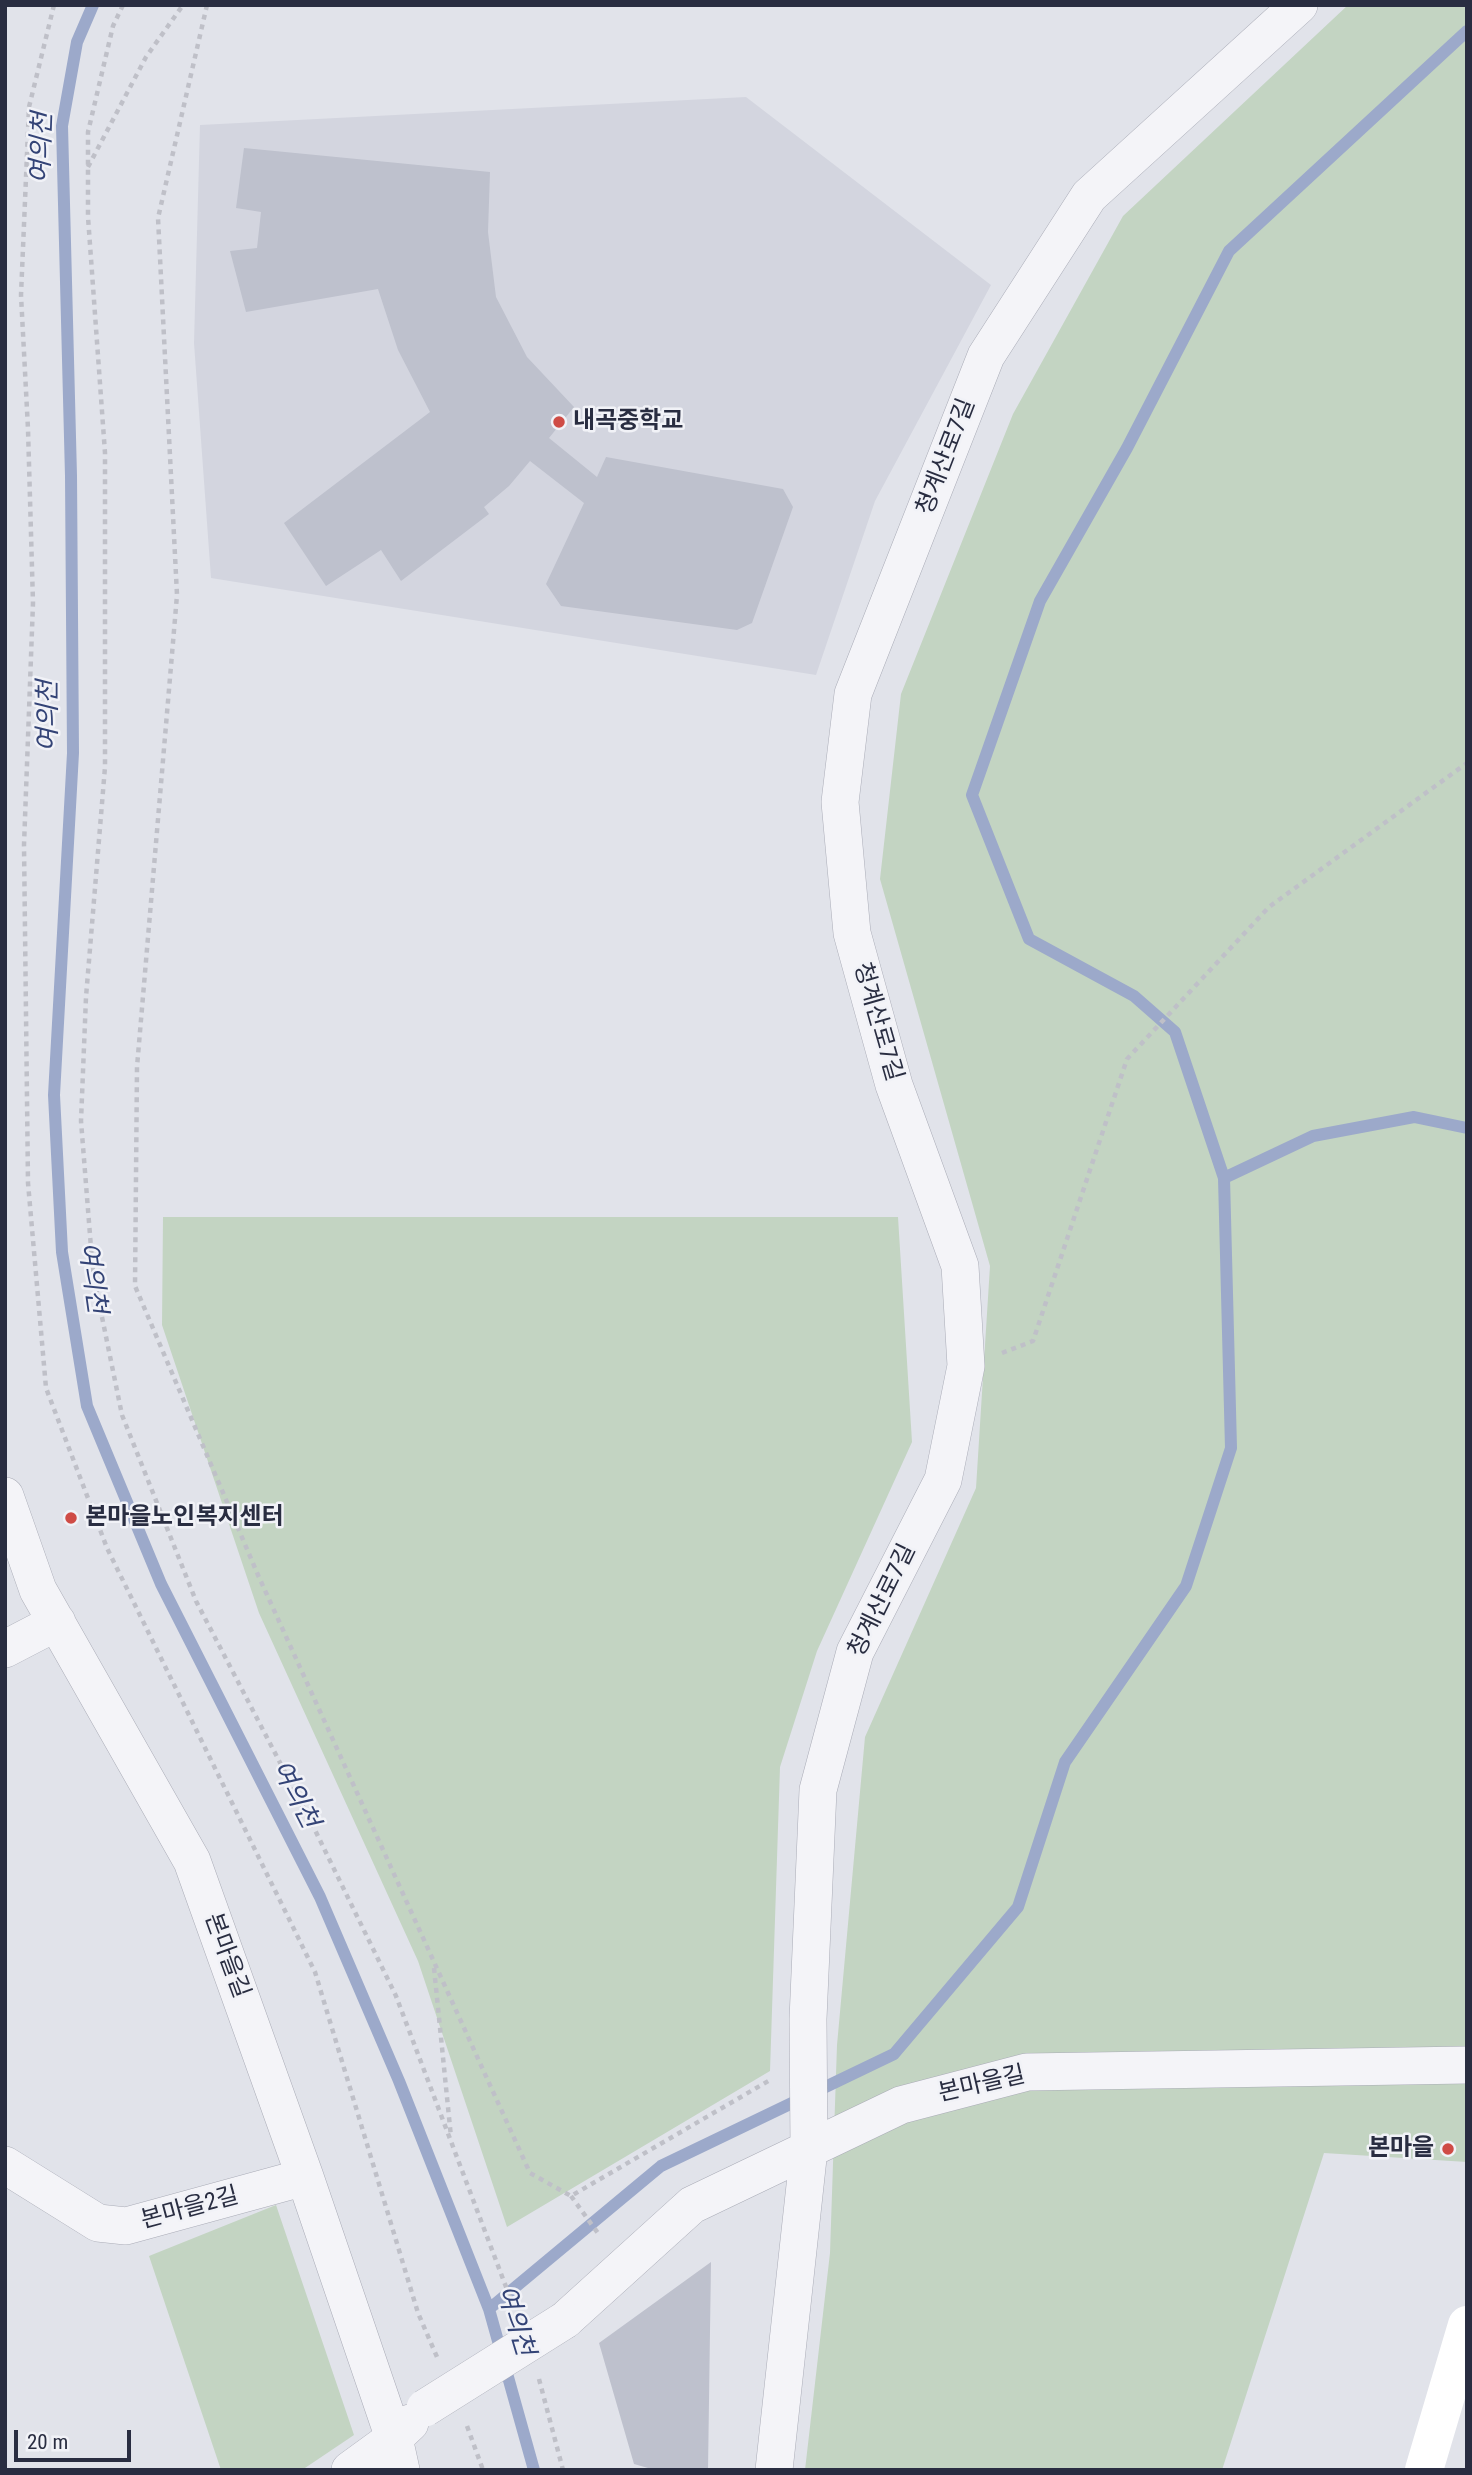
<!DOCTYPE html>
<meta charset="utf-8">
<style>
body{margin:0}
#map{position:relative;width:1472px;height:2475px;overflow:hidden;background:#e1e3ea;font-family:"Roboto Condensed",sans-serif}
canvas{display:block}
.frame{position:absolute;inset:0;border:7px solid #292d41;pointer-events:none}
.scale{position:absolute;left:14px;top:2430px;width:117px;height:32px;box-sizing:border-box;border:4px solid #292d41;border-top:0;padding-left:9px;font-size:21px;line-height:24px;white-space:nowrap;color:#292d41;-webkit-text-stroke:5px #f1f2f7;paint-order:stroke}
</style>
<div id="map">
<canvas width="1472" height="2475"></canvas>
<div class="frame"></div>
<div class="scale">20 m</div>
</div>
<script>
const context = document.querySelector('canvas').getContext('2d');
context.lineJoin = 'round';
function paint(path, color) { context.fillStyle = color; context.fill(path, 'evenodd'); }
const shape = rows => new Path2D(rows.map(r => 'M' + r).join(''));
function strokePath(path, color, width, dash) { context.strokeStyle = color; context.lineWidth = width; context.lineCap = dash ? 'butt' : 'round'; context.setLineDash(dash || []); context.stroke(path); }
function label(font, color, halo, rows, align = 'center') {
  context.font = font + ' "Roboto Condensed","Noto Sans KR",sans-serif'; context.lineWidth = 5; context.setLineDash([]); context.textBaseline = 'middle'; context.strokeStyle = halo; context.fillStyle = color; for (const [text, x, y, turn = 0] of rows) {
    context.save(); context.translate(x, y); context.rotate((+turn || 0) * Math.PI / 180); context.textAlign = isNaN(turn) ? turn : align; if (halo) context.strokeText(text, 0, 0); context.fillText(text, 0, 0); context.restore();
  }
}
const built = shape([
 [746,97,991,285,875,501,816,675,211,578,194,343,200,125]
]);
const green = shape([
 [1348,5,1467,5,1467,2162,1324,2153,1222,2470,805,2470,830,2253,837,2045,865,1737,976,1488,990,1266,880,879,901,694,1013,414,1123,216],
 [163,1217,898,1217,912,1442,817,1651,780,1767,770,2071,507,2227,418,1961,259,1613,162,1325],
 [276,2205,354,2435,302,2470,221,2470,149,2256]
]);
const stream = shape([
 [93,5,77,42,62,126,71,476,73,753,54,1095,62,1252,87,1406,161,1584,320,1897,399,2081,489,2309,534,2470],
 [1224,1178,1313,1136,1414,1117,1467,1128],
 [489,2309,661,2166,894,2054,1018,1907,1065,1762,1186,1586,1231,1448,1224,1178,1175,1032,1134,996,1029,939,972,795,1040,601,1127,448,1229,251,1467,31]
]);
const building = shape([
 [244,148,490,172,488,232,496,297,527,357,574,407,549,438,597,477,606,457,783,489,793,507,752,623,737,630,561,606,546,584,584,503,530,461,509,486,484,507,489,514,401,581,381,550,326,586,284,523,430,412,398,350,378,289,246,312,230,251,257,248,261,212,236,208],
 [711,2262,708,2470,655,2470,634,2464,599,2343]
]);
const path = shape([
 [54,5,29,107,21,295,28,429,33,603,24,845,28,1183,46,1388,107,1548,315,1972,418,2313,437,2357],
 [123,5,113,26,88,132,88,217,105,453,105,767,86,997,81,1121,93,1273,122,1415,196,1601,314,1828,396,1996,514,2308],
 [207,5,158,218,177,595,137,1067,135,1286,258,1575,530,2173,571,2196,770,2080],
 [88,167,146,57,183,5],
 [1002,1353,1033,1341,1127,1059,1269,907,1467,763],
 [434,1968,451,2137],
 [571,2196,600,2236],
 [539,2379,563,2470],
 [467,2426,483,2470]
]);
const minor = shape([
 [5,1496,38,1590,192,1861,305,2177,394,2438,401,2470],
 [5,1649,57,1622],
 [5,2165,98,2223,126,2226,305,2177],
 [565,2320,692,2205,901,2105,1027,2072,1467,2065],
 [350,2470,394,2438,410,2423],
 [774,2470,809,2149,808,2019,818,1790,855,1652,943,1480,966,1366,960,1266,894,1085,852,933,840,802,853,694,986,356,1089,196,1299,5]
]);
const secondary = shape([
 [1424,2470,1467,2325]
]);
const minorBridge = shape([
 [425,2408,565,2320]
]);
const markers = [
 [559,422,7,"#cf4c46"],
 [71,1518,7,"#cf4c46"],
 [1448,2149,7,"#cf4c46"]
];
const poiNames = [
 ["내곡중학교",573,422],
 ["본마을노인복지센터",85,1518],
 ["본마을",1434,2149,"right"]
];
const streetNames = [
 ["청계산로7길",947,457,-69],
 ["청계산로7길",877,1022,74],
 ["청계산로7길",883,1601,-64],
 ["본마을길",226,1956,70],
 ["본마을길",982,2085,-13],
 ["본마을2길",190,2209,-15]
];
const waterNames = [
 ["여의천",43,148,-88],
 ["여의천",49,716,-90],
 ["여의천",91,1278,82],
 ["여의천",294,1795,63],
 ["여의천",514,2321,73]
];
paint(built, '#d3d5df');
paint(green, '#c3d4c2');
strokePath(stream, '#9ca9ca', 12);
paint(building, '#bec1cd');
strokePath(minor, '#aaacb7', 38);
strokePath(path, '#bfc0c8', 4.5, [5, 5]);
strokePath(minor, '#f4f4f8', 37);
strokePath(secondary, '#fff', 38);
strokePath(minorBridge, '#aaacb7', 38, []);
strokePath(minorBridge, '#f4f4f8', 37);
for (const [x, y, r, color] of markers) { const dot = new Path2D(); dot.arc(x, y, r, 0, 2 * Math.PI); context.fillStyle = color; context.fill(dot); strokePath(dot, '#f1f2f7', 2.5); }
label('bold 24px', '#292d41', '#f1f2f7', poiNames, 'left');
label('24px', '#292d41', '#f1f2f7', streetNames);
label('italic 26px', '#334376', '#f1f2f7', waterNames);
</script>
